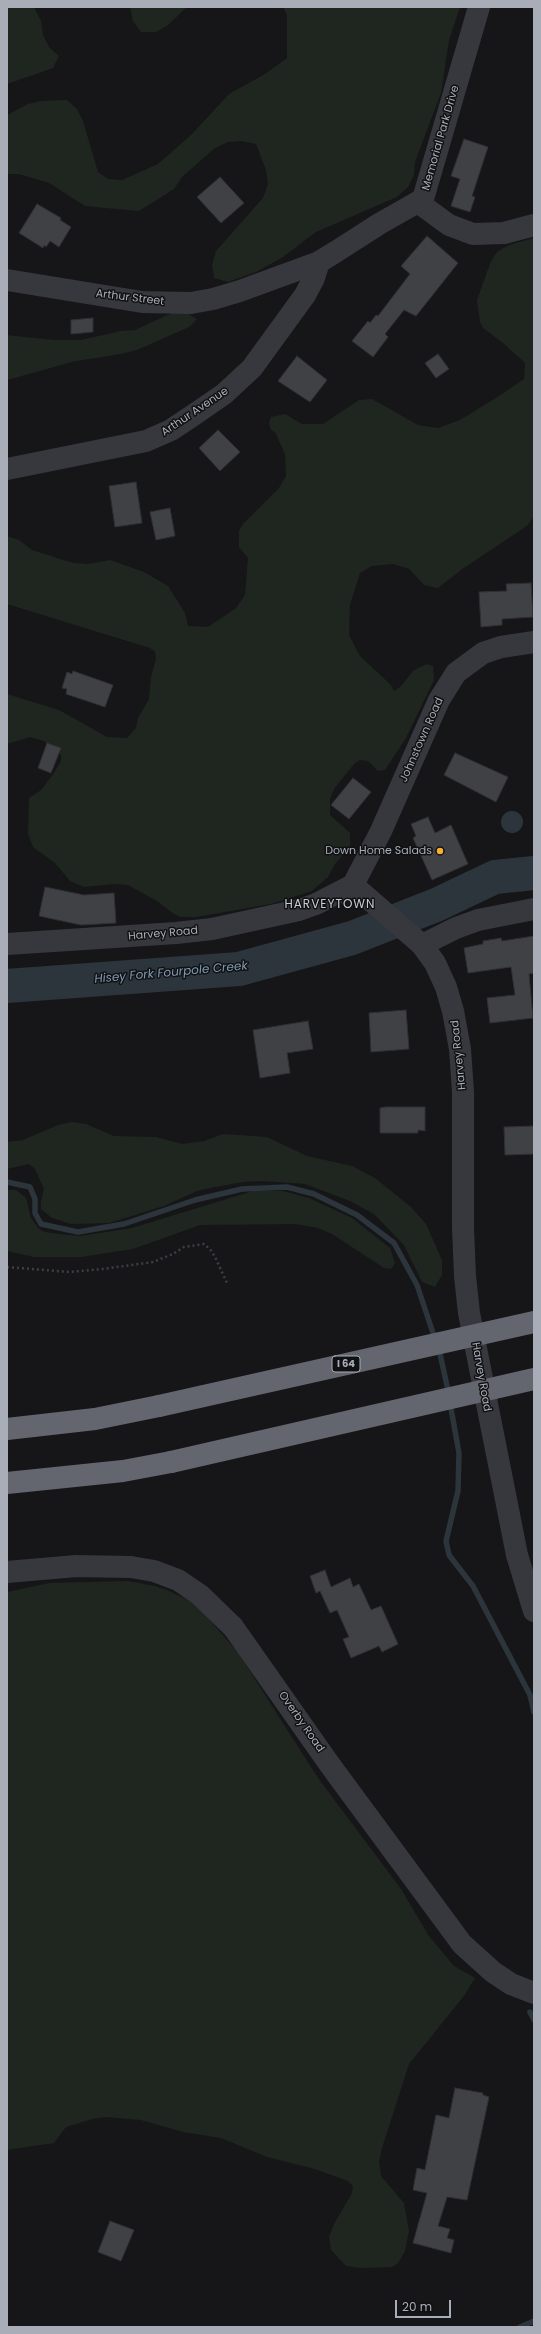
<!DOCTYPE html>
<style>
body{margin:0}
#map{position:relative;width:541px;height:2334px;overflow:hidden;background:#161618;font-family:Poppins,sans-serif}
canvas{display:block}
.frame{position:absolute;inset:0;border:8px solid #a8adb8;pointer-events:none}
.scale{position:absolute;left:395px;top:2300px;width:56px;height:18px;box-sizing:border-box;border:2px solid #a8adb8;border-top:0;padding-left:5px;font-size:12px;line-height:14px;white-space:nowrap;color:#a8adb8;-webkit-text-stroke:3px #111113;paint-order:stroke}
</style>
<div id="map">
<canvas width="541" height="2334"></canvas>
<div class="frame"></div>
<div class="scale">20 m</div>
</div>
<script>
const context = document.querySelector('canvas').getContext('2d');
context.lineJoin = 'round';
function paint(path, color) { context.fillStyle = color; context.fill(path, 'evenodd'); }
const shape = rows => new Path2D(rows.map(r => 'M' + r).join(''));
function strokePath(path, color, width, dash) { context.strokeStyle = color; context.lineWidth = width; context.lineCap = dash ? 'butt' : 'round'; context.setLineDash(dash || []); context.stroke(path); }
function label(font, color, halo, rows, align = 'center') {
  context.font = font + ' Poppins,sans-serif'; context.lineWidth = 3; context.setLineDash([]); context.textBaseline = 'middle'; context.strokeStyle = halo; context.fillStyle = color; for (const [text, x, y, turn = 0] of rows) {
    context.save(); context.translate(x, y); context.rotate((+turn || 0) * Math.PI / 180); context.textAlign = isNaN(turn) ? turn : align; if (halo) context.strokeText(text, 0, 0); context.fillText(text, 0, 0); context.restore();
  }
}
const green = shape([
 [7,7,34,7,41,21,43,35,49,47,59,56,53,68,7,84],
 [130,7,187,7,168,25,156,32,141,32,133,21],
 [283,7,460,7,449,40,441,93,415,162,414,175,408,187,397,197,316,232,283,257,256,272,228,282,214,278,212,265,216,251,263,198,268,184,266,170,256,144,241,141,228,142,215,148,182,177,174,189,139,211,85,206,49,183,19,174,7,174,7,115,28,104,41,101,67,100,77,109,83,121,98,172,108,179,122,180,158,164,191,135,229,94,265,74,287,58,287,15],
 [534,238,534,516,527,526,461,570,438,588,424,585,409,569,393,564,372,566,360,573,350,605,349,635,360,656,391,685,394,691,400,687,414,670,427,664,433,666,434,680,406,738,385,770,378,771,368,761,360,760,354,764,334,789,330,799,330,815,350,833,350,847,335,864,328,877,312,891,271,904,196,917,181,917,174,914,157,901,128,885,114,884,84,887,70,881,55,863,33,847,28,834,29,798,41,790,54,773,61,761,61,755,44,741,30,737,7,744,7,694,59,710,107,737,127,738,136,728,138,718,149,699,151,677,156,659,155,652,150,648,7,604,7,536,19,540,32,550,73,563,88,564,110,560,144,572,168,586,185,613,188,626,208,627,236,608,245,595,248,558,239,547,239,531,243,524,279,488,286,476,285,454,275,432,271,430,269,423,271,417,285,414,302,424,323,424,359,400,372,399,418,425,438,428,460,420,499,396,524,379,525,363,503,343,483,328,480,322,477,300,491,261,497,252,509,245],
 [185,312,197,319,189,327,137,350,121,354,76,361,7,380,7,335,53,340,81,340,121,331,135,330,172,313],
 [72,1122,86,1124,114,1136,156,1137,182,1144,204,1141,223,1134,267,1137,307,1156,352,1166,375,1178,411,1207,426,1224,442,1260,442,1275,435,1287,422,1282,404,1245,374,1214,350,1201,305,1184,263,1181,243,1182,210,1188,197,1191,164,1206,109,1223,71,1224,52,1218,41,1209,41,1202,44,1189,35,1169,29,1164,7,1169,7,1142,23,1140,58,1125],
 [7,1190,16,1190,26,1198,31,1218,39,1229,45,1232,59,1234,80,1236,132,1228,253,1191,283,1191,309,1198,352,1218,390,1248,395,1263,391,1269,384,1268,332,1234,318,1228,295,1224,200,1225,133,1249,81,1257,34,1257,7,1251],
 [128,1581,155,1586,167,1590,192,1602,203,1612,239,1654,318,1778,401,1889,429,1936,454,1966,475,1978,464,1996,409,2064,382,2148,379,2162,381,2176,404,2203,409,2231,405,2251,398,2263,392,2267,361,2268,346,2266,331,2250,329,2237,334,2224,352,2193,353,2186,348,2181,315,2169,267,2157,221,2138,183,2132,141,2120,106,2117,92,2119,66,2127,54,2143,7,2150,7,1592,50,1583]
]);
const water = shape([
 '501 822a11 11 0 1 1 22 0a11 11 0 1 1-22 0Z'
]);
const stream = shape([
 [7,1182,30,1187,35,1199,35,1213,41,1224,78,1232,124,1224,195,1200,242,1189,287,1187,314,1194,357,1215,394,1243,417,1285,435,1339],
 [439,1349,449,1395],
 [450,1403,459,1453,458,1491,446,1541,449,1555,473,1586,530,1695,534,1712],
 [530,2012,534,2020],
 [520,2327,534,2321]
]);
const river = shape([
 [7,986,239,969,352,938,436,905,495,877,534,873]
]);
const building = shape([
 [464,139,488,147,472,196,475,197,470,212,451,206,460,179,451,176,464,139],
 [220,177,244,203,221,223,197,197,220,177],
 [37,204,61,218,60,220,71,227,59,247,50,241,46,247,44,245,43,248,19,233,37,204],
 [427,236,458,263,416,316,404,310,385,334,388,337,373,357,352,341,368,321,370,323,376,315,378,316,410,274,401,266,427,236],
 [93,318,93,332,71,334,71,320,93,318],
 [438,354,449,369,436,378,425,363,438,354],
 [297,356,327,380,310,402,278,381,297,356],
 [218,430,240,452,220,471,199,448,218,430],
 [136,482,142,523,115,527,109,486,136,482],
 [170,508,175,536,156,540,150,512,170,508],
 [531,583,533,617,502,619,502,625,481,627,479,592,507,591,506,584,531,583],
 [73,671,113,685,105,707,66,694,67,689,62,688,67,672,72,674,73,671],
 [47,743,61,748,51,773,38,768,47,743],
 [455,753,508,777,496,802,444,775,455,753],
 [353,778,371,792,349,819,331,805,353,778],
 [428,817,435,833,451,825,468,864,432,880,413,838,416,836,411,824,428,817],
 [45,887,84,895,114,893,116,923,81,925,39,916,45,887],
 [534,936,534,973,529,974,533,1018,490,1023,487,998,515,995,511,967,468,973,464,948,483,944,483,941,501,938,502,941,534,936],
 [406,1010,409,1049,371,1052,369,1013,406,1010],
 [308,1021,313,1049,287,1053,290,1073,260,1078,253,1030,308,1021],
 [386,1107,425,1107,425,1131,418,1130,418,1133,380,1133,380,1108,386,1107],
 [534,1126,534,1154,505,1155,504,1127,534,1126],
 [325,1570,331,1587,350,1578,353,1587,359,1584,371,1610,381,1606,398,1644,382,1652,379,1646,351,1658,343,1639,349,1637,337,1610,330,1613,320,1591,316,1593,310,1576,325,1570],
 [455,2088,483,2093,483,2095,489,2097,467,2200,447,2197,438,2226,450,2229,447,2238,454,2240,451,2253,413,2243,427,2193,413,2190,417,2168,425,2170,436,2115,449,2118,455,2088],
 [110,2221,134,2230,121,2261,98,2252,110,2221]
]);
const path = shape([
 [7,1267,69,1272,103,1269,153,1262,173,1254,184,1247,204,1244,210,1249,215,1257,227,1283]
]);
const minor = shape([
 [419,203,449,225,473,234,504,233,534,225],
 [7,280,142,302,191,303,213,299,240,291,319,262,337,251,379,224,423,199,479,7],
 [7,469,146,441,171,430,192,416,224,394,252,368,305,295,314,278,319,262],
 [7,944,176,933,212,929,299,910,316,904,353,885],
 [422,945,456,928,478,920,534,909],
 [7,1572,76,1566,131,1567,154,1571,178,1580,200,1595,233,1627,330,1765,462,1944,493,1972,511,1984,534,1993]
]);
const tertiary = shape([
 [534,642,501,647,483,653,456,673,439,700,381,831,353,885,422,945,435,963,446,987,453,1011,460,1049,463,1092,463,1228,465,1276,469,1313,517,1555,534,1611]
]);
const motorway = shape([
 [7,1429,95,1419,159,1406],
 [7,1483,123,1471,171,1462]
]);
const motorwayBridge = shape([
 [159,1406,534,1322],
 [171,1462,534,1379]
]);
const markers = [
 [440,851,4,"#f2b134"]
];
const shields = [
 [346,1364,28]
];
const shieldNames = [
 ["I 64",346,1364]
];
const streetNames = [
 ["Memorial Park Drive",441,138,-74],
 ["Arthur Street",130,298,7],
 ["Arthur Avenue",195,412,-34],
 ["Johnstown Road",422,740,-66],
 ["Harvey Road",163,934,-5],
 ["Harvey Road",459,1055,-96],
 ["Harvey Road",481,1377,80],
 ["Overby Road",301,1722,55]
];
const poiNames = [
 ["Down Home Salads",432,851]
];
const neighbourhoodNames = [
 ["HARVEYTOWN",330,905]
];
const waterNames = [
 ["Hisey Fork Fourpole Creek",171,973,-5]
];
paint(green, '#1e261f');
paint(water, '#2c353c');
strokePath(stream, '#2c353c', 5.5);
strokePath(river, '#2c353c', 34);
paint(building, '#404145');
strokePath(building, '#303034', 1);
strokePath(path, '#3d3f44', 2.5, [2, 3]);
strokePath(minor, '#37383d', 22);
strokePath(tertiary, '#37383d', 22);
strokePath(motorway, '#63666e', 22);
strokePath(motorwayBridge, '#63666e', 22);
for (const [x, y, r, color] of markers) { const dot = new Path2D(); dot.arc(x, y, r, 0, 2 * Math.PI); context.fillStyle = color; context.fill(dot); strokePath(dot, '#111113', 1.5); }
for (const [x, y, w] of shields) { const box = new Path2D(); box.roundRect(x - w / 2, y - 8, w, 16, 3); context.fillStyle = '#111113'; context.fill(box); strokePath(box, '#a8adb8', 1); }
label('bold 10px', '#a8adb8', null, shieldNames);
label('11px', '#a8adb8', '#111113', streetNames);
label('11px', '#a8adb8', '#111113', poiNames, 'right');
context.letterSpacing = '1px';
label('12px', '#c9ccd4', '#111113', neighbourhoodNames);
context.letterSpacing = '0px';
label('italic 12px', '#7f9bb3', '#111113', waterNames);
</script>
